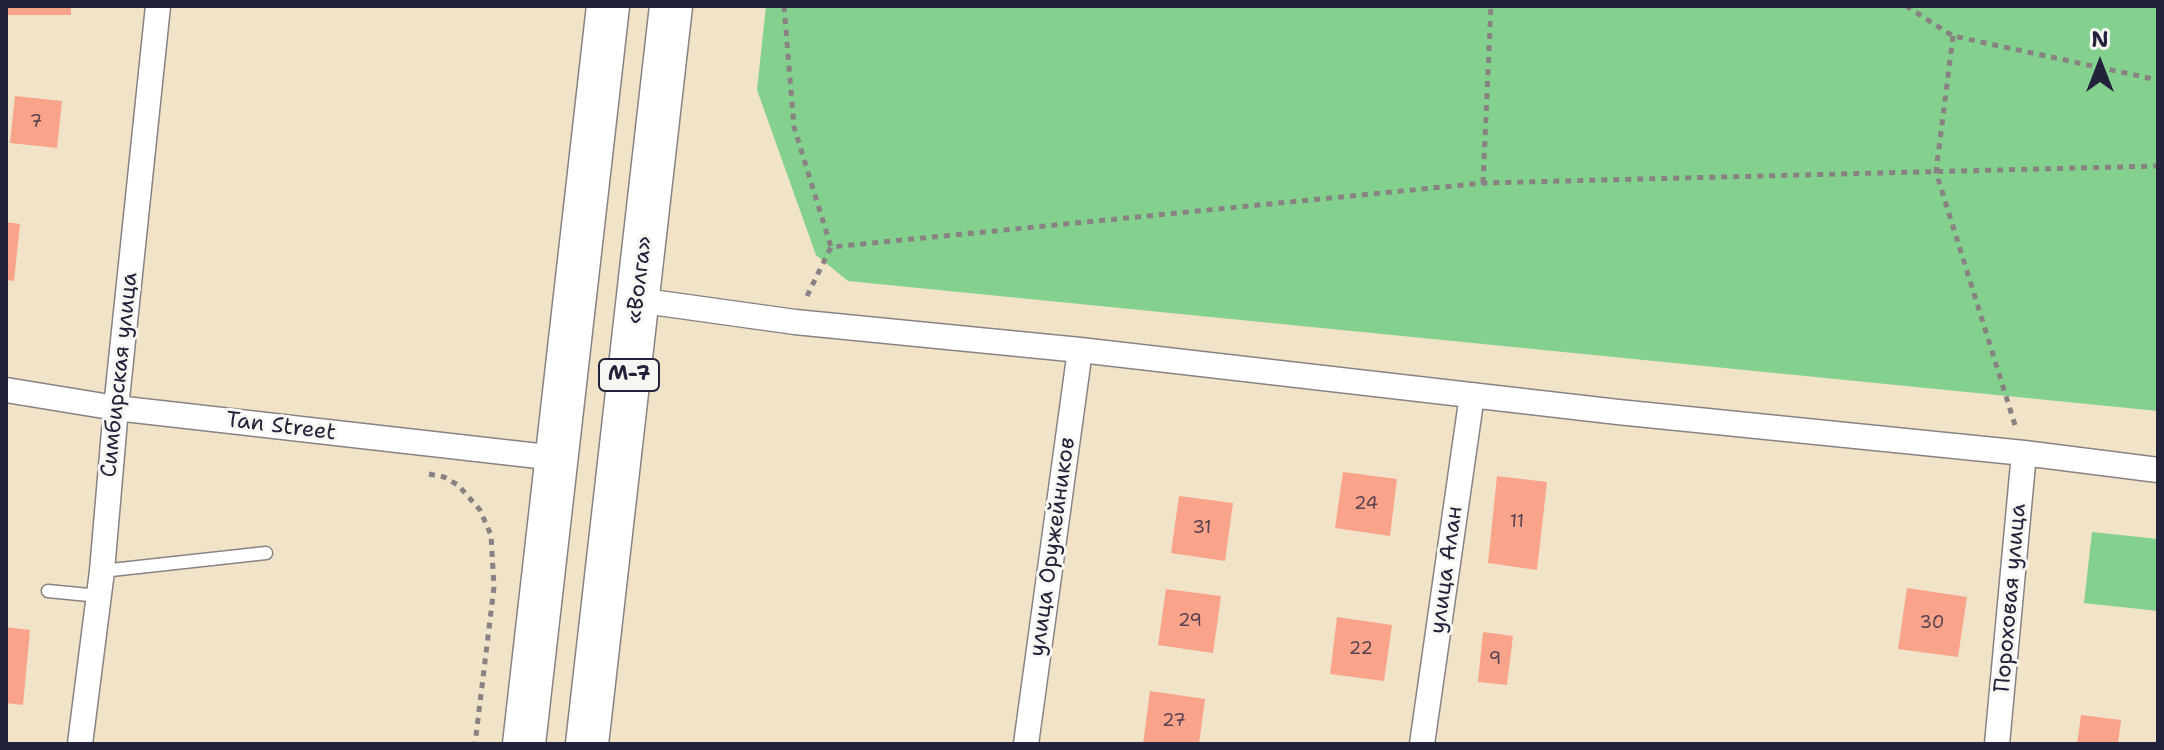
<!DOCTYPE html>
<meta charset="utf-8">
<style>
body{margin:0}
#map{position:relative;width:2164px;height:750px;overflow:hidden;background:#f0e3c8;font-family:"Shantell Sans",sans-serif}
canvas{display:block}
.frame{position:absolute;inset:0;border:8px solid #22223b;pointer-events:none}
.north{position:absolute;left:2060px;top:24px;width:80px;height:80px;-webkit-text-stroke:6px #f6f6f2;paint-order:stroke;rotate:0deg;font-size:22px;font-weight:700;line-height:32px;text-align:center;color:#22223b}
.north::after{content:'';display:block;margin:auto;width:28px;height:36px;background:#22223b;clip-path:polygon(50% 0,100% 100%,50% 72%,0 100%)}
</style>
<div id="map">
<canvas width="2164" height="750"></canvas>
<div class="frame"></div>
<div class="north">N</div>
</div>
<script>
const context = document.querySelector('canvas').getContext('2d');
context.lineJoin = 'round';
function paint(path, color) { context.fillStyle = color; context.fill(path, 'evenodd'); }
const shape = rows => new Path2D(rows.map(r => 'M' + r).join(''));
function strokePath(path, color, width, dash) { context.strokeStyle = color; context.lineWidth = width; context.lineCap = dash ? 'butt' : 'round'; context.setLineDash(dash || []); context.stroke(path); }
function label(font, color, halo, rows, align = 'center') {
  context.font = font + ' "Shantell Sans",sans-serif'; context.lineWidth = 6; context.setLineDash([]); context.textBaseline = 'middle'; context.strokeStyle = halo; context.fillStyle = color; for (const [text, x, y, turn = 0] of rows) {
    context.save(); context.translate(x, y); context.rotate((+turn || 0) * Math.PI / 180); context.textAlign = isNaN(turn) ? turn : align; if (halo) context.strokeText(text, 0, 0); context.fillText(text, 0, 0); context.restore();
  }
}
const green = shape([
 [766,6,2158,6,2158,411,848,281,816,255,757,90],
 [2092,532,2158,539,2158,611,2084,603]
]);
const building = shape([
 [6,6,71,6,71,15,6,15],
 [15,96,62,101,57,148,10,143],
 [6,222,20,224,14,281,6,280],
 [1343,472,1397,479,1390,536,1335,528],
 [1497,476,1547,482,1537,570,1488,563],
 [1179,496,1233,503,1225,561,1171,553],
 [1907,588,1967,597,1958,657,1898,649],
 [1166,589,1221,596,1213,653,1158,645],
 [1337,617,1392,625,1384,681,1330,674],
 [6,627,30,630,23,705,6,703],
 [1483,632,1513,636,1507,685,1478,682],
 [1150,691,1205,699,1199,744,1143,744],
 [2081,715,2121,720,2118,744,2077,744]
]);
const path = shape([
 [784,6,794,127,831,247],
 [1906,6,1953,36,2158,80],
 [1953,36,1936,172,2015,425],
 [1483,183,1491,6],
 [807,296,831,247,1483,183,2158,166],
 [429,474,444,477,458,485,480,510,491,535,494,587,475,744]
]);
const service = shape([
 [102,571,266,553],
 [48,591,99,596]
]);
const minor = shape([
 [637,300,795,322,1080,350,1618,412,2024,453,2158,470],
 [6,390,116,408,556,458],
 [80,744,102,571,116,408,158,6],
 [1026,744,1080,350],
 [1422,744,1472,395],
 [1997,744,2024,453]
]);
const trunk = shape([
 [524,744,608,6],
 [587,744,671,6]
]);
const numberNames = [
 ["7",36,122],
 ["24",1366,504],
 ["11",1517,522],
 ["31",1202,528],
 ["29",1190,621],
 ["30",1932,623],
 ["22",1361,649],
 ["9",1495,659],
 ["27",1174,721]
];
const shields = [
 [629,375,60]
];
const shieldNames = [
 ["М-7",629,375]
];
const streetNames = [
 ["«Волга»",640,280,-83],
 ["Симбирская улица",120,375,-84],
 ["Tan Street",281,427,7],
 ["улица Оружейников",1053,547,-82],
 ["улица Алан",1447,570,-82],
 ["Пороховая улица",2011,598,-85]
];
paint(green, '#84d18f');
paint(building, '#f9a38b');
strokePath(service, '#898282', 15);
strokePath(minor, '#898282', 27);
strokePath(trunk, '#898282', 45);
strokePath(path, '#898282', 5, [6, 6]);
strokePath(service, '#fff', 12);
strokePath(minor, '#fff', 24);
strokePath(trunk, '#fff', 42);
label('18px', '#58424f', null, numberNames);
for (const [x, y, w] of shields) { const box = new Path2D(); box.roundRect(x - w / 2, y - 16, w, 32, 6); context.fillStyle = '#f6f6f2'; context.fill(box); strokePath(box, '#22223b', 2); }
label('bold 20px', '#22223b', null, shieldNames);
label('22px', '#22223b', '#f6f6f2', streetNames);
</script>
